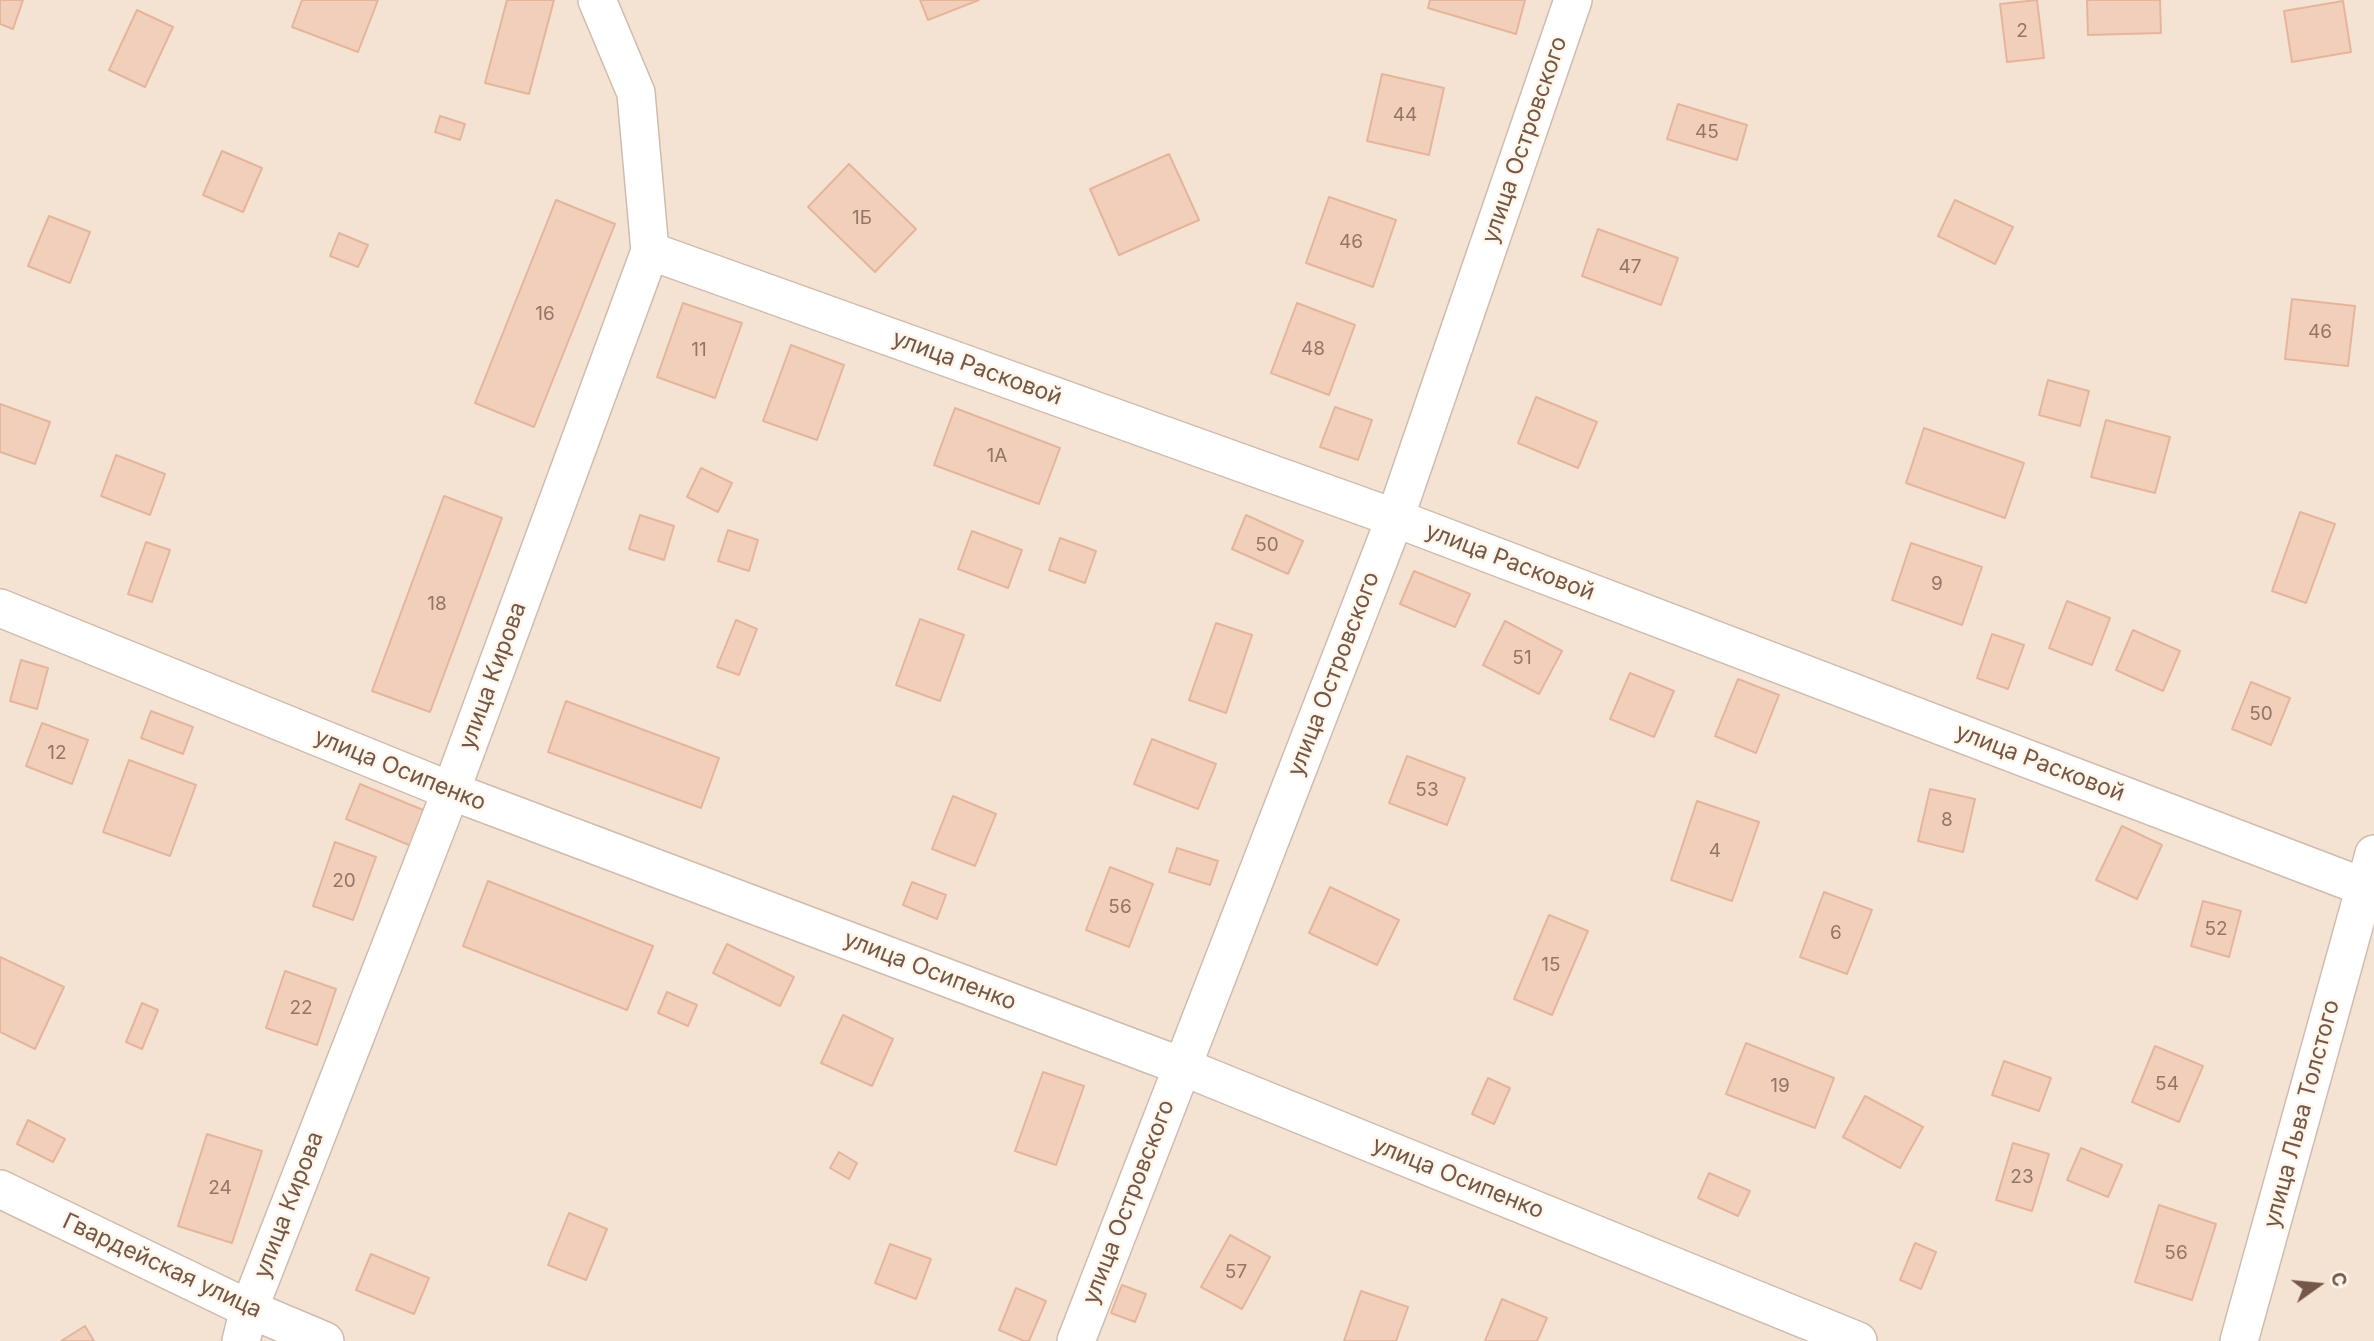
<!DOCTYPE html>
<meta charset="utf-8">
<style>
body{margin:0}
#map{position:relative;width:2374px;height:1341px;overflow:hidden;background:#fcf2e4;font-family:Inter,sans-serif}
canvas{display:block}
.north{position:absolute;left:2283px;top:1250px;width:70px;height:70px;-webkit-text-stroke:5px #fff6ea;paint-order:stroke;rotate:75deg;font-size:19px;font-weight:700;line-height:28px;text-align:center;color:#755749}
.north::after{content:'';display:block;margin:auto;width:24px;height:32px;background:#755749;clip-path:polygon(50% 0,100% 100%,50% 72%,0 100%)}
</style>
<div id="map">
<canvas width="2374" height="1341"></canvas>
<div class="north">С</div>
</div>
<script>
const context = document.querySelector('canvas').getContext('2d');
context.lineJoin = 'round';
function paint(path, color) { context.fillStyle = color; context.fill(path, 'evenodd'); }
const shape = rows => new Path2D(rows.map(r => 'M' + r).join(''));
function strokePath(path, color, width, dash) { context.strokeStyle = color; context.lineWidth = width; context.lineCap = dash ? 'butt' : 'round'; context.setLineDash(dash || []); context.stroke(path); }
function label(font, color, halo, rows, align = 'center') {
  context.font = font + ' Inter,sans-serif'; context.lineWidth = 5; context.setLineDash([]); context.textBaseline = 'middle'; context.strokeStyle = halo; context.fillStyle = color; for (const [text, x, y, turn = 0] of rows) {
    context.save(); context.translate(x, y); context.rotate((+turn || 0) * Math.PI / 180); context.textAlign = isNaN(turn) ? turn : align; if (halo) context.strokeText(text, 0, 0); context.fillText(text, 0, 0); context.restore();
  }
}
const residential = shape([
 [0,0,2374,0,2374,1341,0,1341]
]);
const building = shape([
 [0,0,23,0,13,29,0,24,0,0],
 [302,0,378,0,358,52,292,27,302,0],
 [507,0,554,0,529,94,485,83,507,0],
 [920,0,979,0,928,20,920,0],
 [1430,0,1525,0,1516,34,1428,8,1430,0],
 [2037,0,2044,58,2007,62,2000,4,2037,0],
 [2087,0,2160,0,2161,33,2088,35,2087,0],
 [2343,1,2351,52,2292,62,2284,11,2343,1],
 [137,10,173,27,145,87,109,70,137,10],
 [1382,74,1444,88,1429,155,1367,141,1382,74],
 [1678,104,1747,125,1737,160,1667,139,1678,104],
 [440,116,465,124,460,140,435,132,440,116],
 [222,151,262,168,243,212,203,195,222,151],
 [1169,154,1199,220,1119,255,1090,189,1169,154],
 [849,164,916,229,875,272,808,207,849,164],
 [1329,197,1396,220,1373,287,1306,263,1329,197],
 [556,200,615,224,534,427,475,403,556,200],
 [1955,200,2013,227,1995,264,1938,236,1955,200],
 [49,216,90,232,70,283,28,266,49,216],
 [1598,229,1678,258,1661,305,1582,276,1598,229],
 [339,233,368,245,358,267,330,256,339,233],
 [2292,299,2355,306,2348,366,2285,359,2292,299],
 [683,303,742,323,715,398,657,377,683,303],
 [1297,303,1355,325,1329,395,1271,373,1297,303],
 [791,345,844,365,817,440,763,421,791,345],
 [2048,380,2089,391,2080,426,2039,415,2048,380],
 [1536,397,1597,422,1578,468,1518,443,1536,397],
 [0,404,50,422,35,464,0,452,0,404],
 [1335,407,1372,420,1358,460,1320,447,1335,407],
 [955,408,1060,448,1039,504,934,465,955,408],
 [2106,420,2170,437,2155,493,2091,477,2106,420],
 [1924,428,2024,463,2005,518,1906,483,1924,428],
 [116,455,165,474,150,515,101,496,116,455],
 [701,468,732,483,718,512,687,497,701,468],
 [444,496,502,518,430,712,372,691,444,496],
 [2300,512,2335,524,2306,603,2272,591,2300,512],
 [640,515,674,526,664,560,629,549,640,515],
 [1246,515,1303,541,1288,574,1232,549,1246,515],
 [728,530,758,540,749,571,718,561,728,530],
 [972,531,1022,550,1008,588,958,569,972,531],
 [1060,538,1096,551,1085,583,1049,570,1060,538],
 [146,542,170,550,152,602,128,594,146,542],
 [1911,543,1982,567,1962,625,1892,600,1911,543],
 [1414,571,1470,594,1455,627,1400,604,1414,571],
 [2067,601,2110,618,2092,665,2049,648,2067,601],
 [920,619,964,635,940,701,896,685,920,619],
 [736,620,757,629,739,675,717,667,736,620],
 [1505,621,1562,651,1539,694,1483,665,1505,621],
 [1216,623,1252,635,1226,713,1189,700,1216,623],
 [2133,630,2180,651,2163,691,2116,670,2133,630],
 [1992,634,2024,645,2008,689,1977,678,1992,634],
 [21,660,48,668,37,709,10,701,21,660],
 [1630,673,1674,691,1654,737,1610,719,1630,673],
 [1738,679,1779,695,1756,753,1715,736,1738,679],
 [2251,682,2290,698,2271,745,2232,729,2251,682],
 [566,701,719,758,701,808,548,752,566,701],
 [151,711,193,727,183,754,141,738,151,711],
 [42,723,88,740,72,784,26,766,42,723],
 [1152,739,1216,764,1198,809,1134,784,1152,739],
 [1407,756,1465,778,1447,825,1389,803,1407,756],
 [129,760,196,785,170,856,103,832,129,760],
 [360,784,428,812,414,847,346,819,360,784],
 [1930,789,1975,799,1963,852,1918,841,1930,789],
 [953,796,996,814,975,866,932,849,953,796],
 [1697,801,1759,822,1732,901,1671,880,1697,801],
 [2122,826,2162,845,2137,899,2096,880,2122,826],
 [335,842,376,857,353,920,313,906,335,842],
 [1177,848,1218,861,1210,885,1169,872,1177,848],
 [1110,867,1153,884,1129,947,1086,930,1110,867],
 [488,881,653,946,627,1010,463,946,488,881],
 [912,882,946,895,937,919,903,905,912,882],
 [1330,887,1399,920,1377,965,1309,933,1330,887],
 [1824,892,1872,910,1847,974,1800,957,1824,892],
 [2203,901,2241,911,2229,957,2191,946,2203,901],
 [1549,915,1588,931,1552,1015,1514,999,1549,915],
 [727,944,794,977,780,1006,713,973,727,944],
 [0,957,64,987,35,1049,0,1032,0,957],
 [285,971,336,989,317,1045,266,1028,285,971],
 [667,992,697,1005,688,1026,658,1013,667,992],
 [142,1003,158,1010,142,1049,126,1042,142,1003],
 [843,1015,893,1039,872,1086,821,1063,843,1015],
 [1746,1043,1834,1078,1815,1128,1726,1094,1746,1043],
 [2155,1046,2203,1066,2179,1122,2132,1102,2155,1046],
 [2004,1061,2051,1078,2039,1111,1992,1095,2004,1061],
 [1043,1072,1084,1086,1056,1165,1015,1151,1043,1072],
 [1488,1078,1510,1088,1494,1124,1472,1114,1488,1078],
 [1865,1096,1923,1127,1900,1168,1843,1137,1865,1096],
 [28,1120,65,1139,53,1162,17,1144,28,1120],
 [207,1134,262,1151,232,1243,178,1226,207,1134],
 [2013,1143,2049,1154,2032,1211,1996,1200,2013,1143],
 [2081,1148,2122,1165,2108,1197,2067,1180,2081,1148],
 [839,1152,857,1163,849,1179,830,1168,839,1152],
 [1709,1173,1750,1191,1738,1216,1698,1198,1709,1173],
 [2159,1205,2216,1224,2192,1300,2135,1282,2159,1205],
 [569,1213,607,1229,586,1280,548,1265,569,1213],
 [1230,1235,1270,1257,1242,1309,1201,1287,1230,1235],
 [1915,1243,1936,1252,1921,1289,1900,1280,1915,1243],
 [890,1244,931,1259,916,1299,875,1283,890,1244],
 [371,1254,429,1278,414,1314,356,1290,371,1254],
 [1122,1285,1146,1294,1135,1322,1111,1313,1122,1285],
 [1016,1288,1046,1301,1029,1341,1024,1341,999,1330,1016,1288],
 [1361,1291,1408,1307,1396,1341,1344,1341,1361,1291],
 [1502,1299,1547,1318,1537,1341,1485,1341,1502,1299],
 [85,1326,94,1341,61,1341,85,1326]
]);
const minor = shape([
 [650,251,1395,518,2364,887],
 [0,608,451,791,1181,1066,1858,1341],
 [0,1189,249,1309,325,1341],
 [241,1341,249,1309,451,791,650,251,636,93,597,0],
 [1076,1341,1395,518,1573,0],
 [2239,1341,2374,854]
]);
const numberNames = [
 ["2",2022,31],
 ["44",1405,115],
 ["45",1707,132],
 ["1Б",862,218],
 ["46",1351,242],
 ["47",1630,267],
 ["16",545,314],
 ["46",2320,332],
 ["48",1313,349],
 ["11",699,350],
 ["1А",997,456],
 ["50",1267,545],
 ["9",1937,584],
 ["18",437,604],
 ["51",1522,658],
 ["50",2261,714],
 ["12",57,753],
 ["53",1427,790],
 ["8",1947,820],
 ["4",1715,851],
 ["20",344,881],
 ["56",1120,907],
 ["52",2216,929],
 ["6",1836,933],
 ["15",1551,965],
 ["22",301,1008],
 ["54",2167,1084],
 ["19",1780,1086],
 ["23",2022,1177],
 ["24",220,1188],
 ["56",2176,1253],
 ["57",1236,1272]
];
const streetNames = [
 ["улица Островского",1525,140,-71],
 ["улица Расковой",977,368,20],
 ["улица Расковой",1510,562,21],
 ["улица Островского",1334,674,-69],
 ["улица Кирова",493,676,-70],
 ["улица Расковой",2040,763,21],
 ["улица Осипенко",400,770,22],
 ["улица Осипенко",930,971,21],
 ["улица Льва Толстого",2302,1114,-75],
 ["улица Осипенко",1458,1178,22],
 ["улица Островского",1129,1202,-69],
 ["улица Кирова",289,1205,-69],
 ["Гвардейская улица",162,1266,25]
];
paint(residential, '#f4e3d2');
paint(building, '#f2cfbb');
strokePath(building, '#e5b59b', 2);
strokePath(minor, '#d0bbad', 40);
strokePath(minor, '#fff', 37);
label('19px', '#947566', null, numberNames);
label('23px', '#755749', '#fff6ea', streetNames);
</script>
